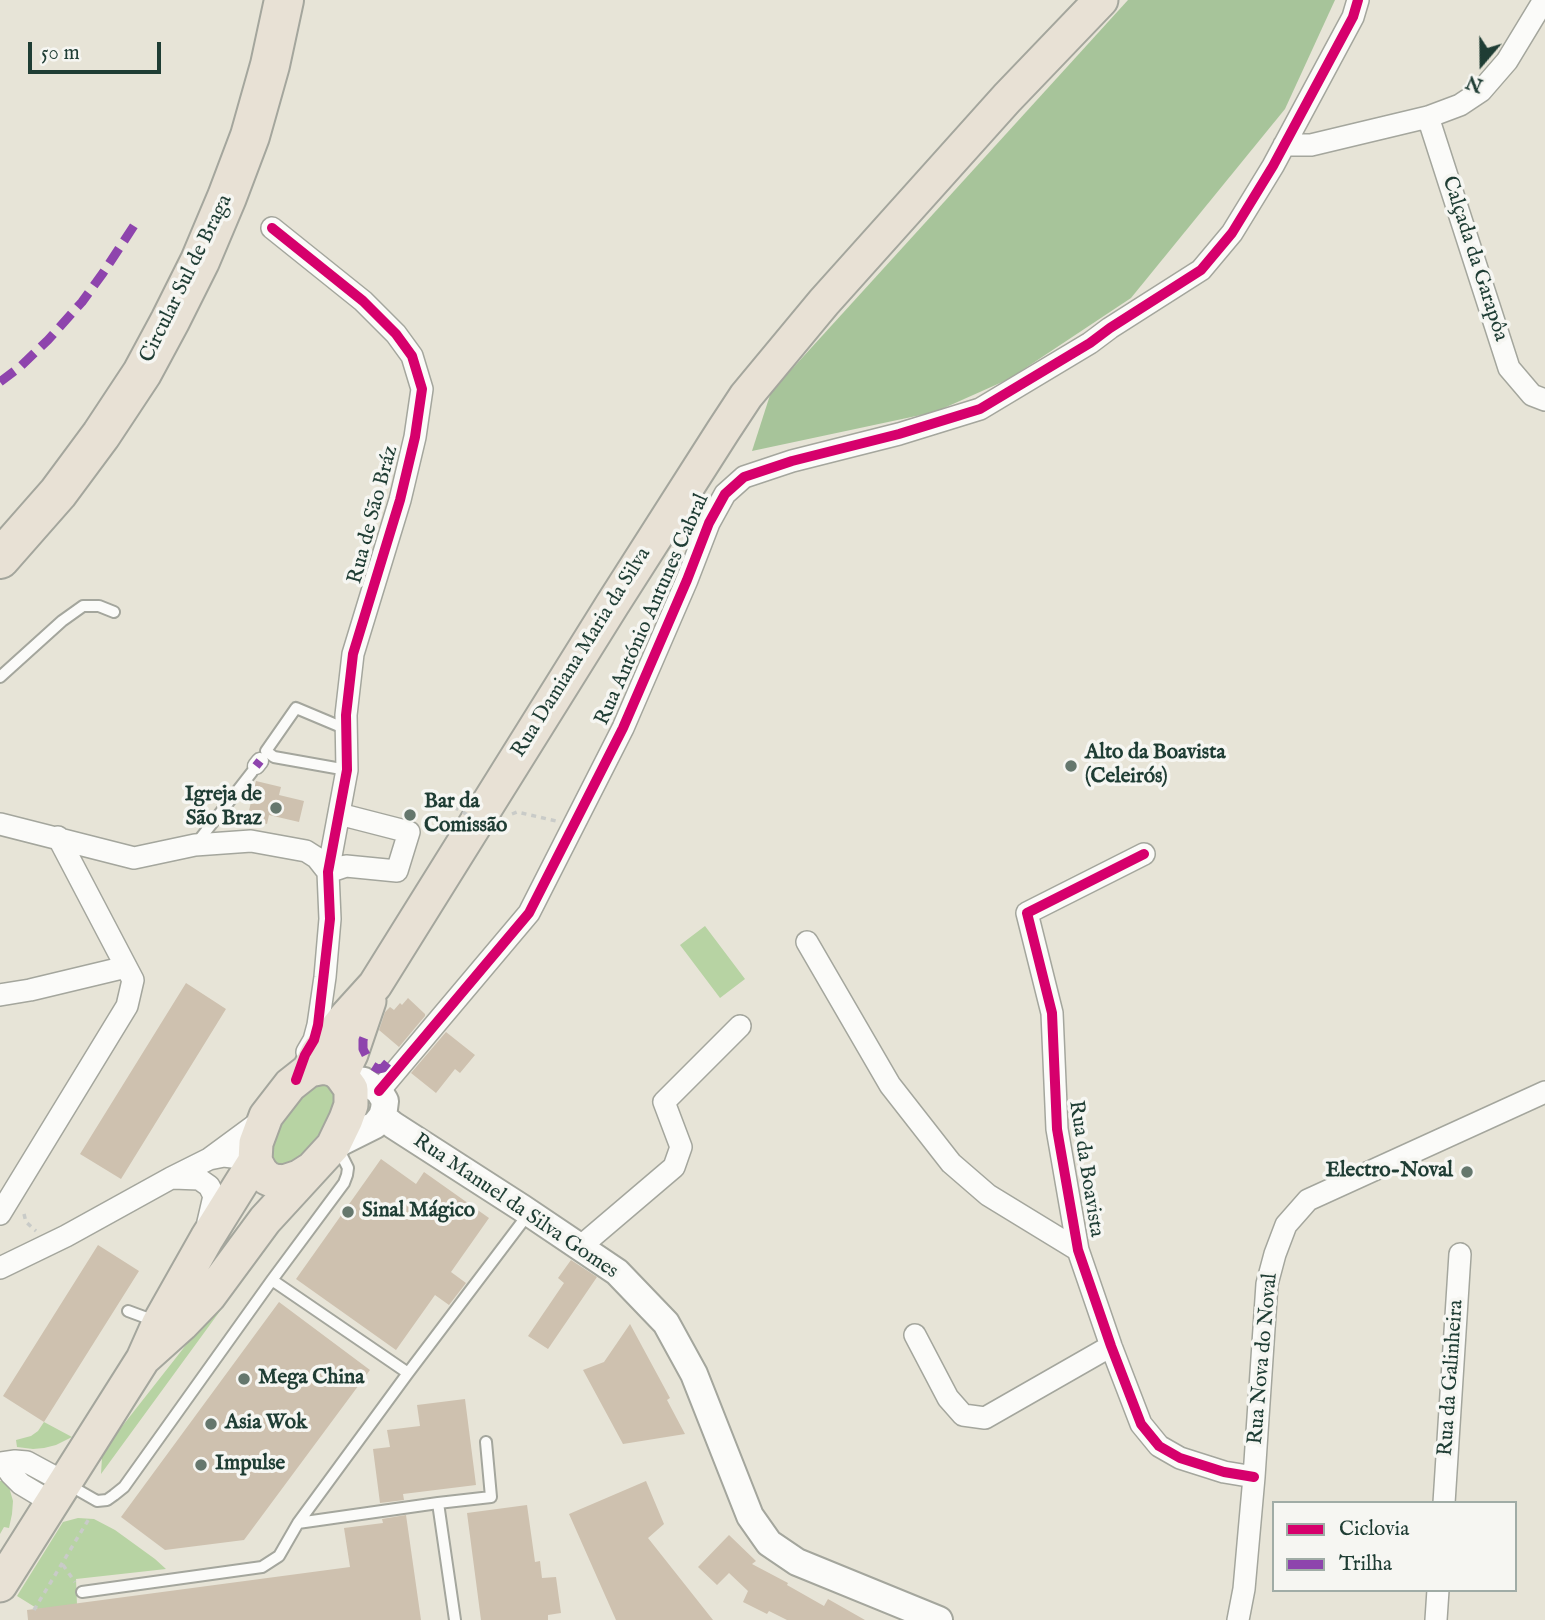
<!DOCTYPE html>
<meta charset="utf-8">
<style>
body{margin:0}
#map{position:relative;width:1545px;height:1620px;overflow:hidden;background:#e7e4d7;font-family:"IM FELL English",serif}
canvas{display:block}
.legend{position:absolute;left:1272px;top:1501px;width:245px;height:91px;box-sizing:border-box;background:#f6f6f2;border:2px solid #a0aca6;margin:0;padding:9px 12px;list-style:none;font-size:21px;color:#1f3d34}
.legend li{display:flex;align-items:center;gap:14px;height:35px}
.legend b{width:35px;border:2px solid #a0aca6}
.north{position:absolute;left:1447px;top:28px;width:70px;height:70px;-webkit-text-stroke:5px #f6f6f2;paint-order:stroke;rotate:200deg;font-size:19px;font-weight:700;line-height:28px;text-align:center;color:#1f3d34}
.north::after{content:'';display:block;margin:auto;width:24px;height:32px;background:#1f3d34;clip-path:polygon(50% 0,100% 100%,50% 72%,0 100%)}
.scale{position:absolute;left:28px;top:42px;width:133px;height:32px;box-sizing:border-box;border:4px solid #1f3d34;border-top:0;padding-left:9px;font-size:21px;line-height:24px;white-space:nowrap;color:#1f3d34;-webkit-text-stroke:5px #f6f6f2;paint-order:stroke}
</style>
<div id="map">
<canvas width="1545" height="1620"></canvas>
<ul class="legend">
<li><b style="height:9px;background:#d6006c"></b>Ciclovia</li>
<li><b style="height:9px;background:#8e44ad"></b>Trilha</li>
</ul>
<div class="north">N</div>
<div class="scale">50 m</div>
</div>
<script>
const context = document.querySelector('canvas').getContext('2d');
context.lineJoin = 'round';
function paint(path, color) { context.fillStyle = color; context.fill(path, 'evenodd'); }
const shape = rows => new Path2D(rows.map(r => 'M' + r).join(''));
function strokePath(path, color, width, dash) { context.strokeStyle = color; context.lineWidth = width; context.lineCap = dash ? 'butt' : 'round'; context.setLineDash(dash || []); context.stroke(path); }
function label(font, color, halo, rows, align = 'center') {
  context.font = font + ' "IM FELL English",serif'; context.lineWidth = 7; context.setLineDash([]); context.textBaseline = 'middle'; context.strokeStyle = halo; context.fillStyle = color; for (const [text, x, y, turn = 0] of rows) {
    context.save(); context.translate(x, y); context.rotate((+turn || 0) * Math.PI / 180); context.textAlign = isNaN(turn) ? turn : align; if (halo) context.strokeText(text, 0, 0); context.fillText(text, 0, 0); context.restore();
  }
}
const green = shape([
 [705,926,745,979,720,998,680,945],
 [326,1080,339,1094,330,1126,296,1166,269,1166,268,1141,307,1085],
 [292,1210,293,1211,101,1474,102,1457,120,1429],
 [44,1422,72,1437,56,1445,44,1448,33,1449,17,1447,16,1440,31,1436,38,1431],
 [0,1481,2,1481,9,1487,13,1501,12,1514,9,1528,4,1527,0,1534],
 [78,1518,94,1519,115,1530,155,1559,166,1569,76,1579,77,1605,38,1609,17,1596,63,1522]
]);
const forest = shape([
 [1128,0,1335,0,1285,109,1131,298,1009,379,935,412,752,451,771,392]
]);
const building = shape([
 [256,781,281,787,279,795,304,801,299,822,269,815,267,824,247,819],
 [186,983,226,1009,121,1179,80,1154],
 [408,998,425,1014,425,1016,399,1047,379,1030,385,1012,390,1007,394,1010,400,1003,402,1005],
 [446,1032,475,1055,460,1073,455,1069,436,1093,411,1073],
 [381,1159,416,1184,424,1172,489,1218,451,1272,466,1283,449,1305,435,1295,396,1350,296,1279],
 [98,1245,139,1271,44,1422,3,1396],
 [571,1260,597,1277,548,1349,528,1336,564,1283,558,1278],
 [279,1302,370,1370,244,1540,165,1550,121,1517],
 [630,1324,670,1398,667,1400,685,1434,623,1444,583,1370,604,1362],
 [465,1399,476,1485,403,1494,404,1500,380,1503,373,1449,390,1447,387,1430,420,1426,417,1405],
 [646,1481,664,1524,648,1538,713,1620,616,1620,569,1514],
 [527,1505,535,1562,540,1561,542,1578,556,1577,561,1613,548,1615,548,1620,481,1620,467,1513],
 [406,1515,421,1620,28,1620,27,1610,350,1567,344,1528,383,1523,382,1519],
 [729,1535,756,1561,752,1564,788,1583,787,1585,824,1606,828,1599,865,1620,787,1620,769,1611,767,1614,743,1602,748,1591,729,1573,717,1585,698,1567]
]);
const path = shape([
 [512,814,517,812,556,821],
 [427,833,447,821],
 [24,1214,26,1222,36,1231],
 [63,1565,75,1582],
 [34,1610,90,1517]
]);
const service = shape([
 [0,677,62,621,83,606,99,606,114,612],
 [346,729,296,708,266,751,274,757,347,770],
 [196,844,252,772],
 [272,1280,408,1373],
 [128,1311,155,1321],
 [69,1485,97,1501,107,1500,114,1495,124,1487,272,1280,344,1183,347,1175,348,1168,341,1154,342,1146],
 [438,1503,491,1497,486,1442],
 [298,1523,438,1503,455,1620],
 [82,1592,262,1567,279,1556,298,1523,408,1373,529,1213]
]);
const pedestrian = shape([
 [256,766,260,761]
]);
const minor = shape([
 [1428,117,1509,368,1532,395,1545,400],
 [1284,145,1311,145,1428,117,1460,105,1481,91,1507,61,1544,0],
 [272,228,363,301,396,334,412,356,422,389,415,437,400,500,353,654,346,715,347,770,328,872,330,919,325,977,318,1025,314,1040,307,1052],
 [0,824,134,858,195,845,251,841,306,851,317,858,328,872],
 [1144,854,1027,913,1052,1013,1057,1129,1078,1250,1111,1346,1141,1424,1159,1446,1180,1458,1224,1472,1254,1477],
 [328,872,346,866,397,871,409,832,339,814],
 [807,942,890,1085,951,1163,988,1195,1078,1250],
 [0,995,30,990,126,967],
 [379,1091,529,913,623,728,687,580,709,523,725,494,744,477,792,461,899,434,980,409,1090,343,1110,328,1201,270,1232,233,1273,166,1353,17,1358,0],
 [209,1159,262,1120],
 [173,1178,199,1179,209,1186,214,1196,208,1222],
 [0,1214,127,1006,133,980,58,837],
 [580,1247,674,1167,681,1147,664,1102,740,1026],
 [0,1268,66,1236,171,1178,209,1159,224,1156,249,1159,255,1158],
 [915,1335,948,1398,963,1415,985,1418,1111,1346],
 [0,1463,15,1461,27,1462,64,1482],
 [3,1463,11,1474,21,1484,51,1502],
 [1444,1503,1460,1254],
 [1238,1620,1244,1589,1254,1477,1267,1284,1275,1254,1286,1225,1308,1200,1545,1092],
 [1436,1620,1438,1590]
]);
const tertiary = shape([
 [382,1116,393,1125,522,1208,617,1272,666,1323,694,1374,750,1516,769,1543,797,1562,939,1620],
 [333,1146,375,1125,382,1116,384,1109,385,1101,379,1091,364,1081,356,1080,347,1081]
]);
const primary = shape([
 [309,1070,318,1052,346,1017,375,985,612,605,723,431,746,396,824,302,1007,98,1101,0],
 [341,1075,351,1054,369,1001],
 [143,1359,182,1324,209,1296,265,1220,333,1146,346,1119,351,1105,351,1089,341,1075,335,1070,324,1067,309,1070,290,1085,266,1116,256,1143,255,1161,261,1172,267,1178,274,1181,284,1182,299,1177,310,1170],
 [0,1585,143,1359,159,1323,207,1238,255,1161]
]);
const motorway = shape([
 [0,559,58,493,101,435,142,373,170,321,200,261,227,197,250,136,270,65,284,0]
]);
const pathBridge = shape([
 [454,807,495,831]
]);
const quiet = shape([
 [0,382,21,366,48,340,82,302,103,273,137,221],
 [256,766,260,761],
 [366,1055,363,1049,363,1040,367,1030],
 [373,1066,378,1069,383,1068,388,1062]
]);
const cycleway = shape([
 [272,228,363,301,396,334,412,356,422,389,415,437,400,500,353,654,346,715,347,770,328,872,330,919,318,1025,314,1040,305,1055,296,1080],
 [1144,854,1027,913,1052,1013,1057,1129,1078,1250,1111,1346,1141,1424,1159,1446,1180,1458,1224,1472,1254,1477],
 [379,1091,529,913,623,728,687,580,709,523,725,494,744,477,792,461,899,434,980,409,1090,343,1110,328,1201,270,1232,233,1273,166,1353,17,1358,0]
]);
const markers = [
 [1071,766,7,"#65776d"],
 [276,808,7,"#65776d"],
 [410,815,7,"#65776d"],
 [1467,1172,7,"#65776d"],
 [348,1212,7,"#65776d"],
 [244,1379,7,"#65776d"],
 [211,1424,7,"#65776d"],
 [201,1465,7,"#65776d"]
];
const streetNames = [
 ["Calçada da Garapôa",1474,259,72],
 ["Circular Sul de Braga",187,279,-64],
 ["Rua de São Bráz",374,515,-75],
 ["Rua António Antunes Cabral",653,610,-66],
 ["Rua Damiana Maria da Silva",582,653,-58],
 ["Rua da Boavista",1085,1169,81],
 ["Rua Manuel da Silva Gomes",515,1207,34],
 ["Rua Nova do Noval",1264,1359,-85],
 ["Rua da Galinheira",1452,1378,-86]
];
const poiNames = [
 ["Alto da Boavista",1085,754],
 ["(Celeirós)",1085,778],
 ["Igreja de",262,796,"right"],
 ["São Braz",262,820,"right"],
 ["Bar da",424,803],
 ["Comissão",424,827],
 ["Electro-Noval",1453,1172,"right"],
 ["Sinal Mágico",362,1212],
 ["Mega China",258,1379],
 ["Asia Wok",225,1424],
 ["Impulse",215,1465]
];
paint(green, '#b7d3a3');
paint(forest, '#a7c49a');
paint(building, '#cec1af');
strokePath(service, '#a4a69d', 14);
strokePath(pedestrian, '#a4a69d', 19);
strokePath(minor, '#a4a69d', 24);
strokePath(tertiary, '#a4a69d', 30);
strokePath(primary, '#a4a69d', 37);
strokePath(motorway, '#a4a69d', 42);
strokePath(path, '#c9cbc8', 3.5, [5, 5]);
strokePath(service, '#fbfbf9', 10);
strokePath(pedestrian, '#fbfbf9', 16);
strokePath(minor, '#fbfbf9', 21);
strokePath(tertiary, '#fbfbf9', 26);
strokePath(primary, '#e8e1d5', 33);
strokePath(motorway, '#e8e1d5', 38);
strokePath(pathBridge, '#c9cbc8', 3.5, [5, 5]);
strokePath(quiet, '#8e44ad', 9, [18, 9]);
strokePath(cycleway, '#d6006c', 10);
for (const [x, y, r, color] of markers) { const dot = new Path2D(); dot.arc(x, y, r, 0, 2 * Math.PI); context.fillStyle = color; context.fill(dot); strokePath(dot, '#f6f6f2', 2.5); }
label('21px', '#1f3d34', '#f6f6f2', streetNames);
label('bold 21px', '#1f3d34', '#f6f6f2', poiNames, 'left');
</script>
